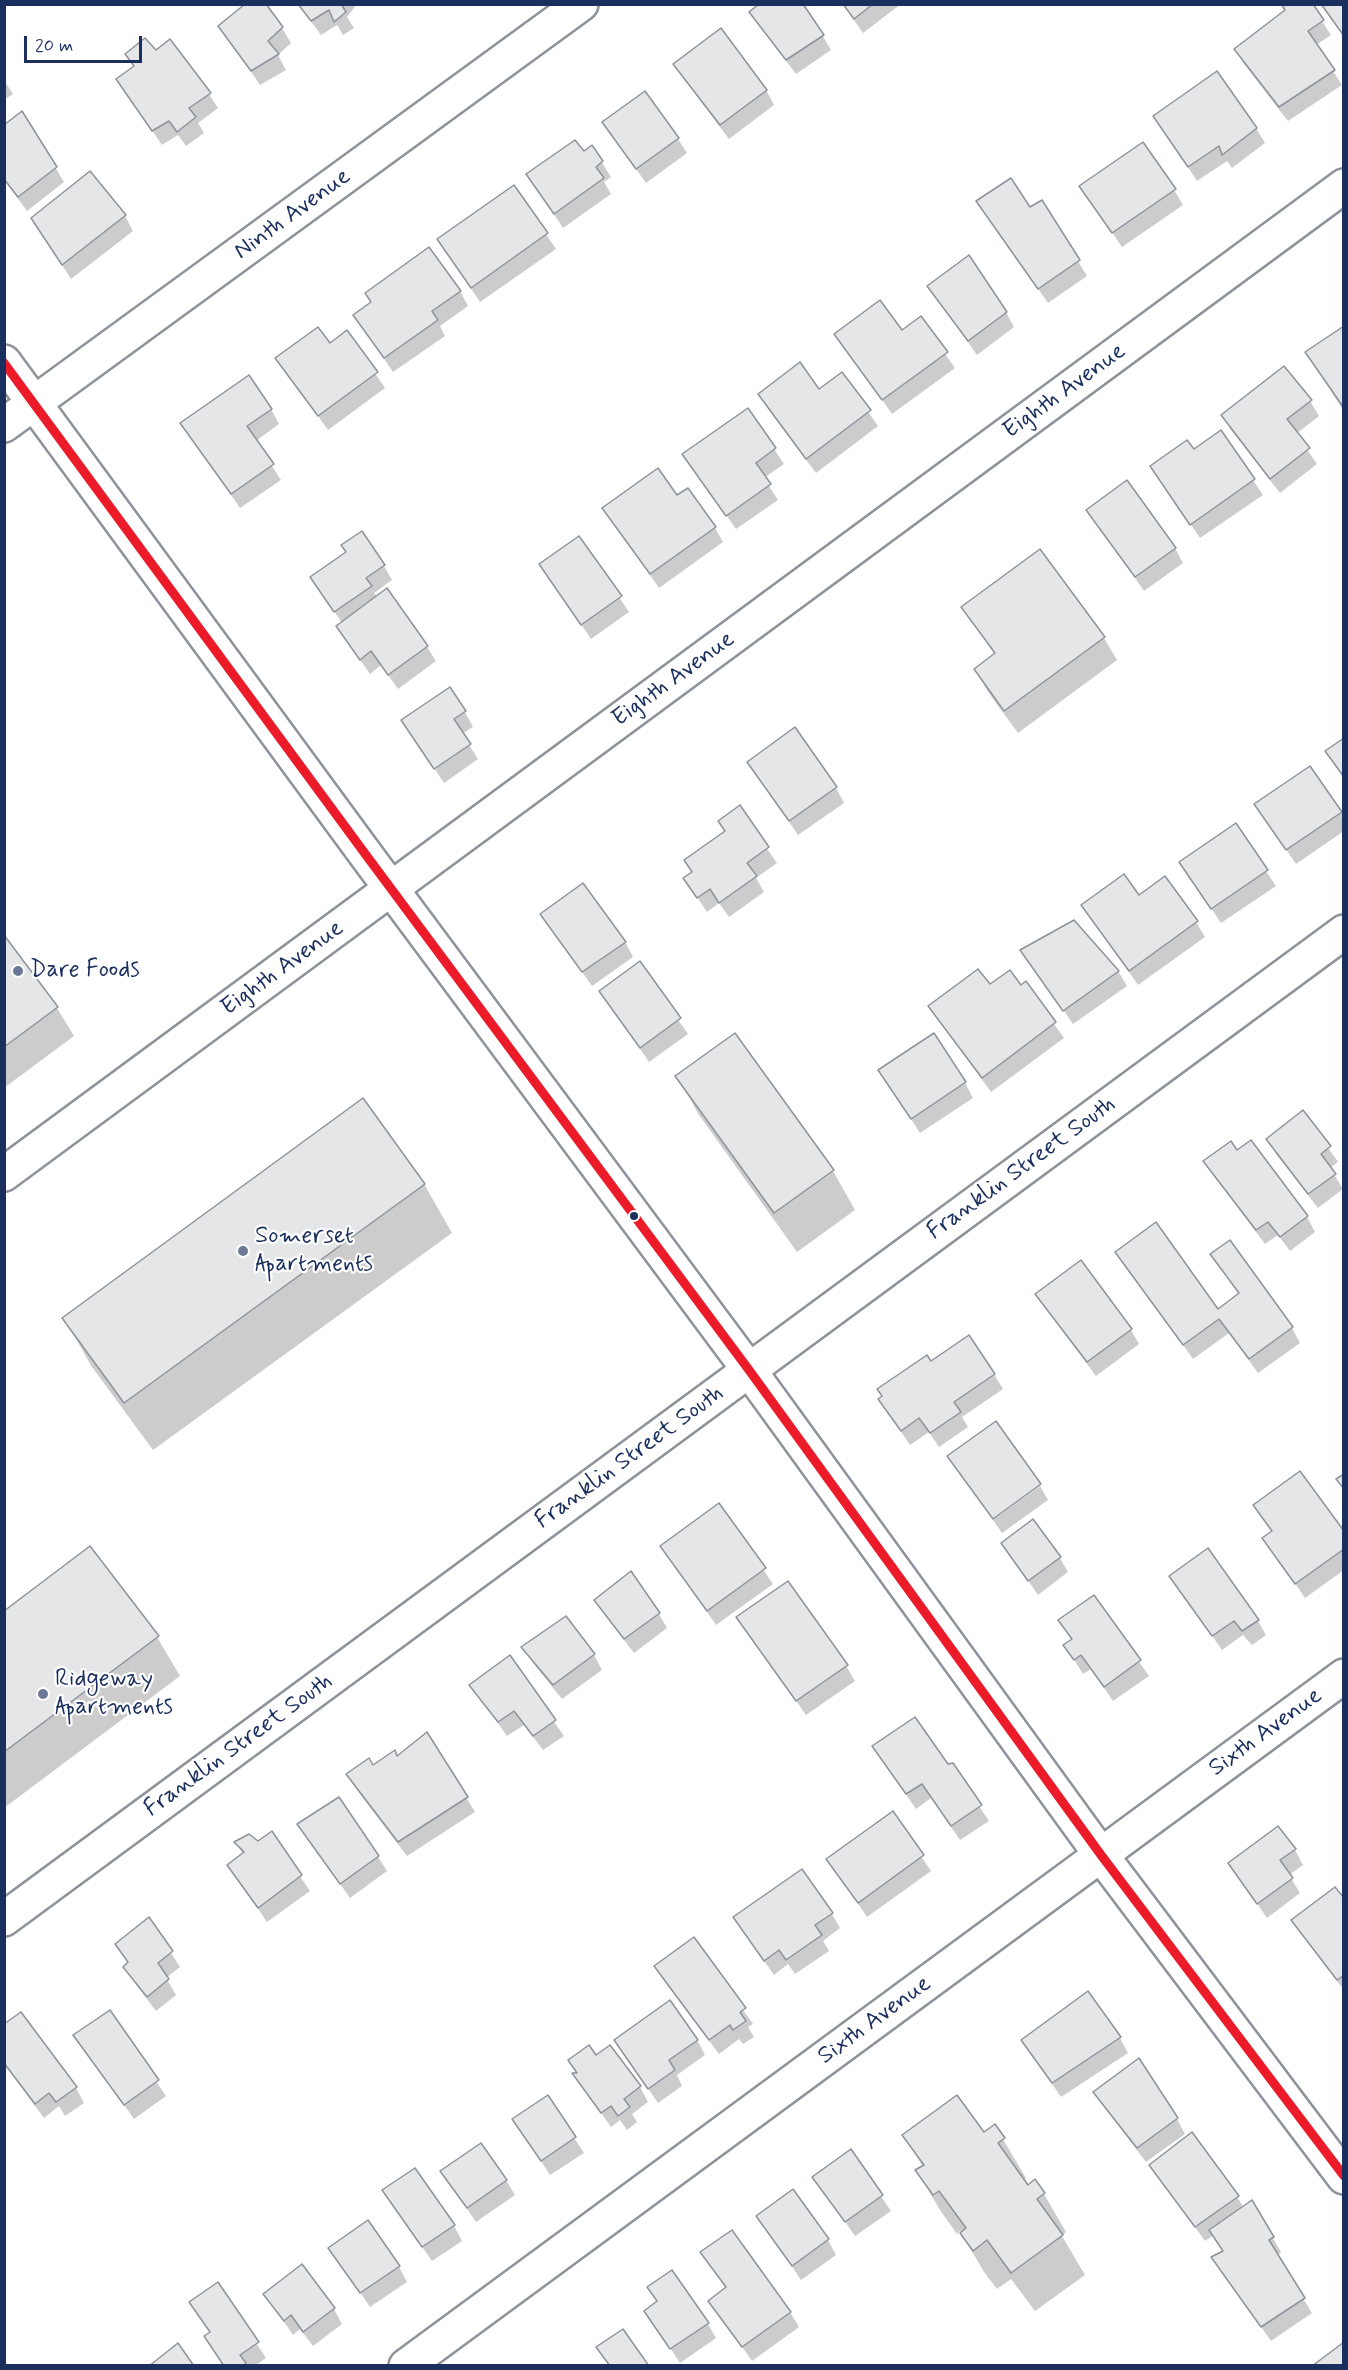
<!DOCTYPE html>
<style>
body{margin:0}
#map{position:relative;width:1348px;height:2370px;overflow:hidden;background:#fff;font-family:Mynerve,sans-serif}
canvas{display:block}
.frame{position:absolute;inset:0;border:6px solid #1b2f5e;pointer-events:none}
.scale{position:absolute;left:24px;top:36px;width:118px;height:27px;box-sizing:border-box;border:3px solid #1b2f5e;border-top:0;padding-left:8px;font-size:18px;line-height:21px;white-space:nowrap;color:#1b2f5e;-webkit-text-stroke:4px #fff;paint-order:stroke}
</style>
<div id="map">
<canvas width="1348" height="2370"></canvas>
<div class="frame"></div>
<div class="scale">20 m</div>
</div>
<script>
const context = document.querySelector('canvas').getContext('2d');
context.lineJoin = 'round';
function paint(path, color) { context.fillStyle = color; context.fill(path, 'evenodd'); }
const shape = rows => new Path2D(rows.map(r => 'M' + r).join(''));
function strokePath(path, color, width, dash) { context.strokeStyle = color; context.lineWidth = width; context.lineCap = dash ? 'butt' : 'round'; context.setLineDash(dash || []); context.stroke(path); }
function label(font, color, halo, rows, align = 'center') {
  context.font = font + ' Mynerve,sans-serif'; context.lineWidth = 4.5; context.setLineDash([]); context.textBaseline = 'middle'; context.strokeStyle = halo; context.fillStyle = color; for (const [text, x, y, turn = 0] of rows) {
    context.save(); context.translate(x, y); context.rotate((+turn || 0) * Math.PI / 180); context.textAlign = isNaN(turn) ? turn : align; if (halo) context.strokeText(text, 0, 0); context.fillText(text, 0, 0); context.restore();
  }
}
const shadow = shape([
 [298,4,357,4,347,17,354,28,343,35,337,25,321,35],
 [843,4,901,4,863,33],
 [1281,4,1322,21,1331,35,1316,45,1342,85,1288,121,1244,64,1236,49,1286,11],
 [1321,4,1344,4,1344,37],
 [751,12,822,35,831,50,796,74,760,27],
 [220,26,282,28,291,43,278,55,286,70,260,85],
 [155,52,209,94,218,108,198,123,204,133,186,146,178,135,162,145,127,94,134,67,127,54],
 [675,64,766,90,774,105,729,139,684,79],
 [4,80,13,94,4,100],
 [4,127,55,167,64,182,27,211,4,180],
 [1256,128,1265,143,1232,168,1227,161,1197,181,1164,131],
 [613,137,678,139,687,153,646,183],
 [592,147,611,177,604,182,611,194,563,228,528,175,583,153],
 [89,173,125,216,133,231,71,279,42,234],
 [1081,186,1174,190,1183,205,1122,247],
 [514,187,556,249,480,302,439,240],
 [978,202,1029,209,1042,202,1087,276,1048,303],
 [929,286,1006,312,1014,327,977,355],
 [460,291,468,306,440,326,445,336,393,372,355,316],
 [920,318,955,368,892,414,836,334,901,332],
 [1344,328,1344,412,1307,353],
 [347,332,385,388,328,430,277,358,330,345],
 [842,374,878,426,816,473,768,409,760,394,819,391],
 [1310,401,1319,416,1296,434,1317,464,1280,493,1231,430,1223,415],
 [271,409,279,424,256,441,281,480,240,508,182,423],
 [748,410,784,464,764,478,778,500,736,529,693,469],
 [1221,432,1263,495,1200,538,1161,481,1193,451],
 [677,497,715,528,723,542,659,588,604,508],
 [1088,510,1175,548,1183,563,1144,591],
 [579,538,629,612,591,639,541,564],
 [1039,551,1104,638,1117,660,1018,733,988,692,976,670,995,655,963,607],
 [348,553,384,566,392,580,374,593,427,647,436,661,398,689,381,665,370,674,347,641,342,623,312,578],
 [465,712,473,727,462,734,478,759,444,783,412,735],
 [749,763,836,788,844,803,798,835],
 [739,808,777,863,756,878,764,892,729,917,719,903,707,912,685,879,693,873,726,832],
 [1341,812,1344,817,1344,831,1296,864,1265,819],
 [1235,825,1276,886,1221,923,1181,863],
 [1138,897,1196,922,1205,937,1138,985,1083,905],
 [542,915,625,942,633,957,592,986],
 [4,938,57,1008,74,1036,4,1088],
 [1022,951,1118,971,1127,986,1073,1024],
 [639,963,688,1034,649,1062,601,991],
 [1025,983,1064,1038,991,1092,939,1021,930,1006,990,987,1021,987],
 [734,1035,833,1171,855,1210,797,1252,699,1115,677,1076],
 [880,1071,965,1083,973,1098,920,1133],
 [1303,1112,1338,1162,1330,1168,1343,1189,1318,1208,1276,1154,1268,1139],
 [1251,1142,1307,1217,1315,1232,1290,1251,1278,1235,1265,1244,1214,1176,1205,1162,1237,1152],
 [424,1184,452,1233,153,1450,92,1367,64,1318],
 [1117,1253,1218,1311,1239,1295,1212,1254,1292,1328,1300,1343,1258,1373,1229,1333,1193,1359],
 [1037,1294,1131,1330,1139,1344,1096,1376,1046,1309],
 [931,1363,994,1374,1003,1389,962,1417,968,1427,939,1447,929,1432,910,1445,889,1414],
 [949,1456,1039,1484,992,1518],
 [1040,1486,1048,1500,1002,1533,993,1520],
 [719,1505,773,1584,716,1625,662,1546],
 [1255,1505,1344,1533,1344,1570,1305,1598,1264,1538,1272,1532],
 [1003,1544,1060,1558,1068,1572,1038,1595],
 [1171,1576,1258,1621,1266,1635,1252,1645,1243,1635,1222,1650],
 [1094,1597,1149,1676,1113,1701,1091,1669,1083,1674,1065,1645,1072,1641,1060,1620],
 [596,1600,659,1614,667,1628,634,1653,605,1615],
 [4,1613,157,1637,180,1676,4,1808],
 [738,1618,846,1666,855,1681,806,1715],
 [523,1647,594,1655,602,1670,562,1699,532,1662],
 [509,1657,564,1736,543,1750,524,1725,507,1736,471,1685],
 [883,1761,952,1765,989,1821,960,1840,931,1798,916,1809],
 [372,1767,466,1797,475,1812,407,1856,356,1789,348,1774],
 [892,1813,931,1871,867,1917,828,1859],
 [299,1825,378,1857,387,1871,350,1898],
 [271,1833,310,1891,267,1922,229,1866,243,1854,236,1843,258,1843],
 [1295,1850,1303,1865,1289,1875,1300,1893,1267,1918,1230,1864],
 [1344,1900,1344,1990,1302,1935,1293,1920],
 [832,1914,840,1928,823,1941,829,1951,795,1974,788,1964,774,1975,744,1932],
 [149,1919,180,1967,166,1978,176,1995,156,2011,134,1982,125,1967,129,1964,117,1944],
 [694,1940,753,2024,748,2027,754,2037,743,2044,739,2039,719,2054,665,1982,656,1967],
 [109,2012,166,2096,134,2119,75,2035],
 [21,2014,76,2088,84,2103,65,2116,59,2106,44,2118,4,2064,4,2026],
 [1120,2038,1128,2053,1061,2097,1023,2041],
 [615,2040,697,2040,705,2055,677,2075,682,2086,658,2103],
 [596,2057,640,2087,648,2102,632,2114,637,2122,627,2130,620,2120,611,2127,575,2075],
 [1095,2092,1177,2119,1185,2134,1146,2162,1104,2107],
 [548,2097,584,2153,550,2175,514,2119],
 [995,2126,1026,2178,1023,2181,1028,2187,1044,2194,1066,2232,1062,2236,1085,2275,1035,2311,1011,2279,997,2289,984,2272,960,2231,957,2234,940,2210,917,2171,923,2167,904,2135,983,2134],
 [851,2152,891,2211,855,2236,814,2177],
 [1151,2166,1237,2197,1244,2208,1252,2202,1281,2252,1277,2256,1312,2313,1271,2341,1213,2258,1224,2252,1214,2235,1205,2241],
 [442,2172,506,2180,515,2195,476,2222],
 [393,2205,454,2226,462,2241,432,2261],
 [758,2216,828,2240,836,2255,801,2280],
 [330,2248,399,2267,407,2282,370,2307],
 [702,2253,790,2312,799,2327,752,2361,710,2301,726,2289],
 [217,2284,266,2358,255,2366,224,2366,211,2334,191,2303],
 [265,2294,334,2309,342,2324,313,2346,300,2329,293,2335],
 [658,2302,708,2324,716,2338,680,2363,646,2311]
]);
const building = shape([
 [245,4,266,4,283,27,268,41,279,54,251,71,218,26,245,4],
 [298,4,341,4,346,12,334,22,329,10,311,21,298,4],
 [759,4,803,4,824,35,786,60,749,12,759,4],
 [843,4,873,4,854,19,843,4],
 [1281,4,1313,4,1324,20,1308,31,1335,70,1279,107,1234,49,1285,10,1281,4],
 [1321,4,1344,4,1344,36,1321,4],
 [721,28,767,90,720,125,673,64,721,28],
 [145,38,156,50,170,39,211,93,189,108,196,117,177,132,169,121,152,131,116,79,134,66,125,54,145,38],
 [1217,71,1257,128,1222,155,1219,146,1188,167,1153,116,1217,71],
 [645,91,679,138,636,169,602,122,645,91],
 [22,111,57,167,18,197,4,179,4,125,22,111],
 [575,140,584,151,592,145,603,161,596,167,604,178,554,214,526,174,575,140],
 [1143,142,1176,189,1112,233,1079,186,1143,142],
 [90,171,126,215,62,265,31,218,90,171],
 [1011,178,1030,207,1042,200,1080,260,1038,289,976,201,1011,178],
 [514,185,548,233,471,288,437,239,514,185],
 [429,247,461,291,432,311,438,320,384,358,353,315,371,302,365,293,429,247],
 [969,255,1007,312,968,341,927,286,969,255],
 [880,300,902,330,921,316,948,352,882,400,834,334,880,300],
 [1344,326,1344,408,1305,352,1344,326],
 [318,327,330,343,347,330,378,372,318,416,275,358,318,327],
 [800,362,819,389,842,372,871,410,806,459,758,394,800,362],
 [1284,366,1312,400,1287,419,1310,448,1270,479,1221,415,1284,366],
 [249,375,272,409,247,426,274,464,231,494,180,423,249,375],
 [748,408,776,448,756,463,771,484,726,516,682,454,748,408],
 [1221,430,1255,479,1190,525,1150,466,1187,440,1194,449,1221,430],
 [658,468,677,495,688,488,716,527,650,574,602,508,658,468],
 [1127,480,1176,548,1135,577,1086,510,1127,480],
 [362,531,385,565,366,578,372,586,334,612,310,577,346,552,341,545,362,531],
 [579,536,622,596,581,625,539,564,579,536],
 [1040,549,1105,637,1004,711,974,669,995,653,961,607,1040,549],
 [387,588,428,646,388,675,371,651,360,660,336,626,387,588],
 [450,687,466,711,454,719,471,744,434,769,401,720,450,687],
 [795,727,837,787,789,821,747,762,795,727],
 [1344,738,1344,777,1325,751,1344,738],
 [1310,766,1342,812,1286,850,1254,804,1310,766],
 [740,805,769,847,747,863,757,876,719,903,710,889,697,898,683,878,692,872,684,860,725,831,718,821,740,805],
 [1236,823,1268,870,1211,909,1179,862,1236,823],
 [1124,874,1139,895,1165,876,1198,921,1129,971,1081,905,1124,874],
 [583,883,626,942,582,972,540,914,583,883],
 [1074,920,1119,971,1063,1011,1020,950,1074,920],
 [4,935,58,1007,4,1047,4,935],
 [640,961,681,1018,640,1048,599,991,640,961],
 [978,969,990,984,1010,970,1021,985,1026,981,1056,1022,982,1078,928,1006,978,969],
 [735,1033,834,1170,774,1213,675,1076,735,1033],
 [934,1033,966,1082,911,1119,878,1070,934,1033],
 [363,1098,425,1184,124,1403,62,1318,363,1098],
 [1303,1110,1331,1146,1321,1154,1336,1174,1308,1194,1266,1139,1303,1110],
 [1251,1140,1308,1216,1280,1237,1268,1222,1256,1230,1203,1161,1231,1141,1237,1150,1251,1140],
 [1156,1222,1218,1309,1239,1293,1210,1254,1230,1240,1293,1327,1249,1359,1219,1319,1183,1345,1115,1252,1156,1222],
 [1081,1260,1132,1329,1087,1362,1035,1294,1081,1260],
 [969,1335,995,1374,954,1402,961,1412,930,1433,919,1418,901,1431,878,1399,882,1396,877,1389,927,1355,931,1361,969,1335],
 [996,1421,1041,1484,993,1519,947,1456,996,1421],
 [1300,1471,1344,1531,1344,1549,1295,1584,1262,1538,1272,1531,1253,1505,1300,1471],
 [1344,1474,1344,1489,1336,1479,1344,1474],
 [719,1503,766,1568,707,1611,660,1546,719,1503],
 [1033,1519,1061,1557,1028,1581,1001,1543,1033,1519],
 [90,1546,159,1636,4,1752,4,1611,90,1546],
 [1208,1548,1259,1620,1242,1631,1234,1621,1212,1636,1169,1576,1208,1548],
 [631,1571,660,1613,624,1639,594,1600,631,1571],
 [788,1581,848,1665,796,1701,736,1617,788,1581],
 [1094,1595,1141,1660,1104,1687,1081,1655,1074,1660,1063,1645,1072,1639,1058,1620,1094,1595],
 [566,1616,595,1654,553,1685,521,1647,566,1616],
 [510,1655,556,1720,533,1736,514,1711,498,1722,469,1685,510,1655],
 [915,1717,948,1764,953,1763,982,1805,951,1826,922,1784,906,1794,872,1746,915,1717],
 [427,1732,468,1797,398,1842,346,1774,369,1758,373,1765,395,1750,397,1756,427,1732],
 [339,1797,379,1856,340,1884,297,1824,339,1797],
 [893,1811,924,1855,858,1903,826,1859,893,1811],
 [1278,1826,1296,1849,1280,1860,1293,1878,1257,1904,1228,1863,1278,1826],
 [272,1831,302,1875,258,1908,227,1865,244,1852,234,1842,249,1834,258,1841,272,1831],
 [802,1869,833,1913,815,1925,822,1935,786,1960,779,1950,764,1961,733,1917,802,1869],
 [1335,1887,1344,1898,1344,1975,1337,1980,1291,1920,1335,1887],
 [149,1917,173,1951,158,1963,169,1979,147,1997,123,1967,128,1962,115,1944,149,1917],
 [694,1937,746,2008,740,2012,746,2021,733,2030,730,2025,709,2040,654,1966,694,1937],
 [1088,1991,1121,2037,1052,2083,1021,2040,1088,1991],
 [670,2000,698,2040,669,2060,675,2070,648,2089,614,2040,670,2000],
 [110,2010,159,2080,124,2105,73,2035,110,2010],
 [21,2012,77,2087,56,2102,49,2093,35,2104,4,2063,4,2024,21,2012],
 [589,2045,596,2055,610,2045,641,2086,624,2099,630,2107,618,2116,611,2106,601,2113,572,2073,577,2073,568,2060,589,2045],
 [1139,2058,1178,2118,1137,2148,1093,2092,1139,2058],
 [548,2095,576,2137,541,2161,512,2119,548,2095],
 [957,2095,984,2132,995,2124,1005,2138,998,2143,1028,2185,1035,2179,1045,2193,1037,2199,1063,2235,1011,2273,987,2240,973,2251,960,2233,966,2228,939,2191,933,2195,915,2170,924,2165,902,2135,957,2095],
 [1192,2132,1239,2196,1195,2227,1149,2165,1192,2132],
 [481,2143,507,2180,467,2208,440,2171,481,2143],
 [851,2149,883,2195,845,2222,812,2177,851,2149],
 [415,2168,455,2225,422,2247,382,2190,415,2168],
 [793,2189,829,2239,792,2266,756,2216,793,2189],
 [1252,2200,1274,2237,1269,2240,1305,2298,1261,2327,1211,2257,1223,2251,1209,2230,1252,2200],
 [368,2220,400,2266,360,2293,328,2248,368,2220],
 [732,2230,791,2312,742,2347,708,2301,726,2287,700,2252,732,2230],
 [302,2264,335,2308,303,2332,291,2315,284,2321,263,2294,302,2264],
 [672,2270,709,2323,670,2349,644,2311,657,2301,647,2287,672,2270],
 [218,2282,259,2342,240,2355,246,2363,243,2366,224,2366,204,2336,210,2332,189,2302,218,2282],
 [623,2329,649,2366,610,2366,596,2347,623,2329],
 [1344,2342,1344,2366,1312,2366,1344,2342],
 [178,2343,194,2366,149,2366,178,2343]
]);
const minor = shape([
 [4,362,366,855,749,1370,1101,1855,1344,2177],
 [4,425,581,4],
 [4,1174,1344,186],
 [4,1919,1344,932],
 [406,2366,1344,1676]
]);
const bus1 = shape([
 [4,363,366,855,749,1370,1101,1855,1344,2176]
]);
const markers = [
 [18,971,6,"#6b7896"],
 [634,1216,5,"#1b2f5e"],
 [243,1251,6,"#6b7896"],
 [43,1694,6,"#6b7896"]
];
const streetNames = [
 ["Ninth Avenue",293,215,-36],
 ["Eighth Avenue",1065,392,-36],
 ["Eighth Avenue",674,680,-36],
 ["Eighth Avenue",283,969,-36],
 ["Franklin Street South",1022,1169,-36],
 ["Franklin Street South",630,1458,-36],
 ["Sixth Avenue",1266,1733,-36],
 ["Franklin Street South",239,1746,-36],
 ["Sixth Avenue",875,2021,-36]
];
const poiNames = [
 ["Dare Foods",30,971],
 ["Somerset",255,1237],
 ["Apartments",255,1265],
 ["Ridgeway",55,1680],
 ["Apartments",55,1708]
];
paint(shadow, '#0003');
paint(building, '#e5e6e8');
strokePath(building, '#8e929a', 1.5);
strokePath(minor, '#8e929a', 38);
strokePath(minor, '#fff', 33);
strokePath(bus1, '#ec1b29', 9);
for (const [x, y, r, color] of markers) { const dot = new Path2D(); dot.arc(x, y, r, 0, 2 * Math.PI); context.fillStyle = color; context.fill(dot); strokePath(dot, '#fff', 2); }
label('24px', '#1b2f5e', '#fff', streetNames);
label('24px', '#1b2f5e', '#fff', poiNames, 'left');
</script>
